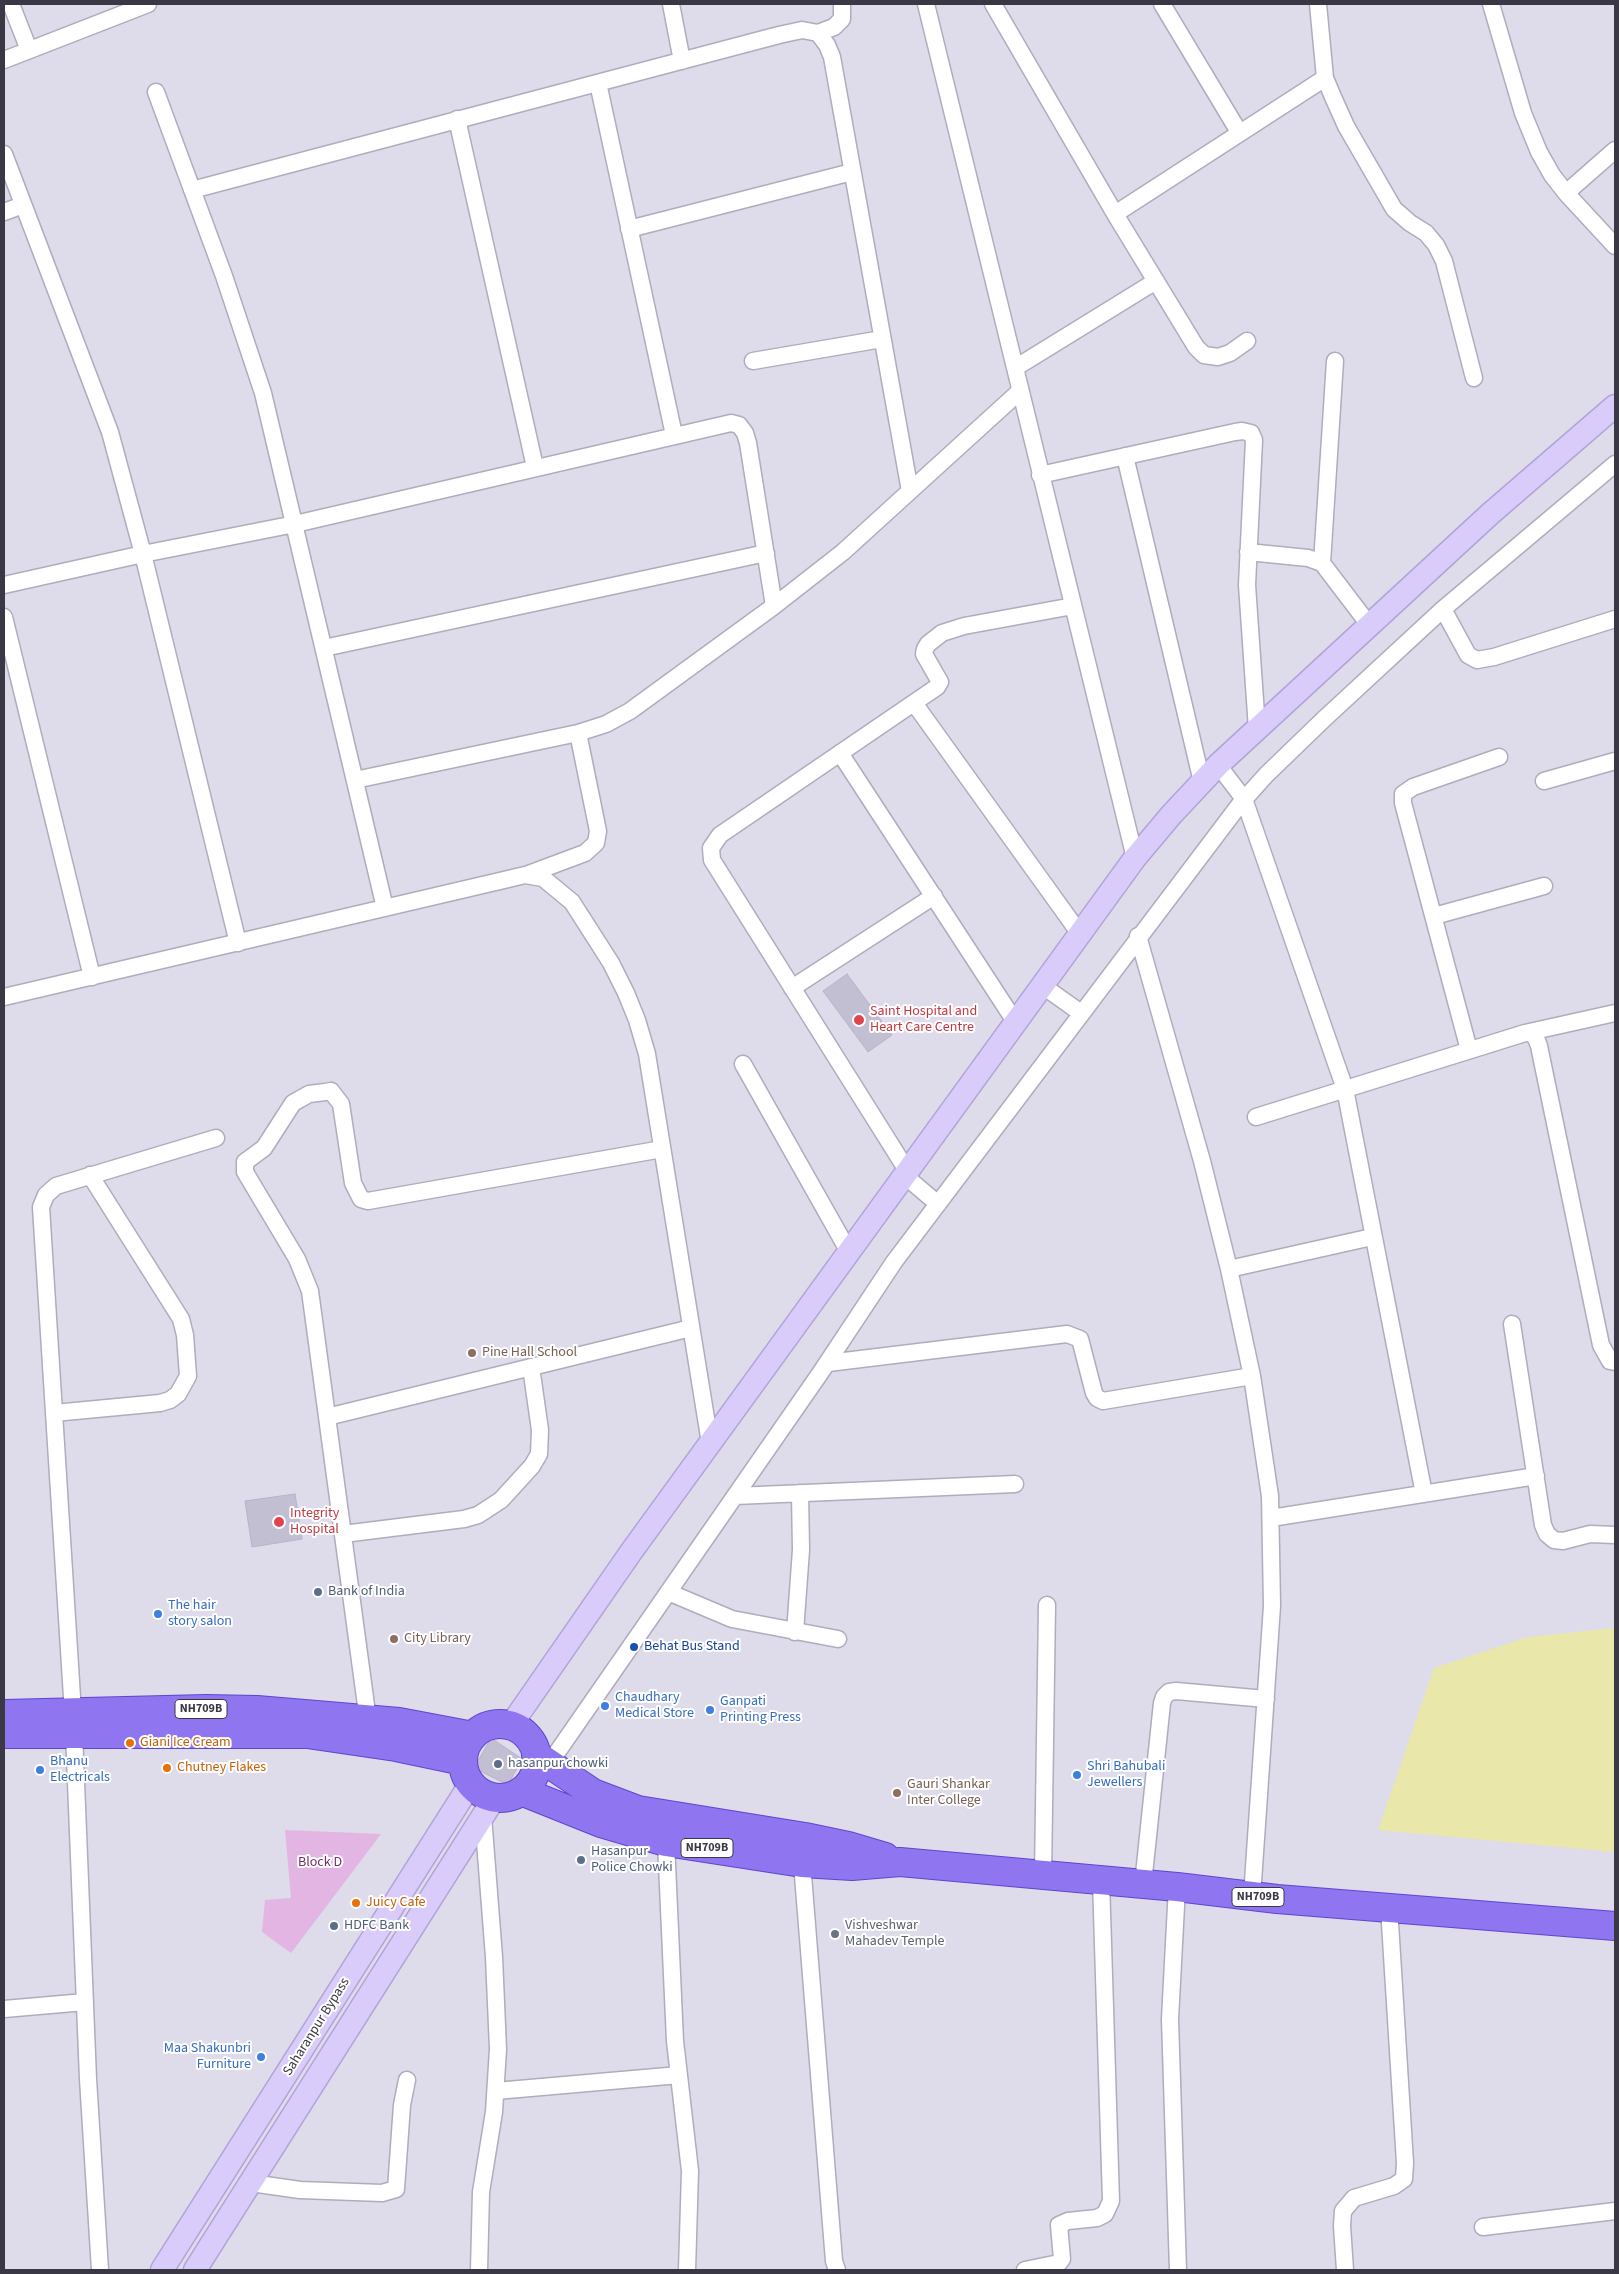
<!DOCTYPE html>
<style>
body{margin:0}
#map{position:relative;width:1619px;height:2274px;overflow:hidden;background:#ebe8f2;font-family:"Source Sans 3",sans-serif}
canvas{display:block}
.frame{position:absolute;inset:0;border:5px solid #3a3845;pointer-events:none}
</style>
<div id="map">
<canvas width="1619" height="2274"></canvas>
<div class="frame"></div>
</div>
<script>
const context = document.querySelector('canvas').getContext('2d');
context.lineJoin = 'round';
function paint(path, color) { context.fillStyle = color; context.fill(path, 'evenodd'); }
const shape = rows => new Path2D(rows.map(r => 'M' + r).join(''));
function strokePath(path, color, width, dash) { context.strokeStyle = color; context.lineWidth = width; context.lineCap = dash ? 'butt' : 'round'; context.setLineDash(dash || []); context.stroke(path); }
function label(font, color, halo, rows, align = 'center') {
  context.font = font + ' "Source Sans 3",sans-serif'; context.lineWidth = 4; context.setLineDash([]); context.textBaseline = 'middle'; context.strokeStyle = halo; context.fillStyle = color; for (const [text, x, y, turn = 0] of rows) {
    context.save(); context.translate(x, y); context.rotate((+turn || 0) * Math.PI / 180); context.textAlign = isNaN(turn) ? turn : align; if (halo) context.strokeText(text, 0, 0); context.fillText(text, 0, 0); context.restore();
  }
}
const residential = shape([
 [4,4,1615,4,1615,2270,4,2270]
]);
const green = shape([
 [285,1830,381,1834,291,1953,262,1932,265,1900,291,1898]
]);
const water = shape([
 [1615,1628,1615,1852,1378,1830,1434,1668,1528,1637]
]);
const building = shape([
 [847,974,892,1035,868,1052,823,991,847,974],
 [295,1494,302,1539,252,1547,245,1501,295,1494],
 [491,1738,522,1759,508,1785,474,1768,491,1738]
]);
const street = shape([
 [11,4,29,50],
 [671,4,682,61],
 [926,4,1135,858],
 [993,4,1115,214,1196,347,1204,355,1218,357,1230,353,1247,341],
 [1162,4,1239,132],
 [1318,4,1325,78,1333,97,1346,126,1394,209,1410,223,1426,233,1436,245,1444,261,1474,378],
 [1491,4,1523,113,1539,152,1552,175,1566,193,1615,246],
 [818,33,834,27,842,19,842,4],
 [4,60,148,4],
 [598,83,674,435],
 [156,92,224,276,263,393,385,908],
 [457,119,535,467],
 [4,154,110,432,143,554,238,943],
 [192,190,779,35,802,30,818,33,827,45,832,57,910,491],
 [1566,193,1615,150],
 [4,212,23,205],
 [1115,214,1325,78],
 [629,229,852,172],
 [753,361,882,339],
 [1015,368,1156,281],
 [1125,456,1202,782],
 [1040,475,1235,432,1242,431,1251,433,1254,440,1247,585,1257,729],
 [1248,552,1308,558,1322,563,1370,626],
 [1322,563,1335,361],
 [4,585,143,554,295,524,731,423,739,425,745,433,748,443,774,606],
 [1443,609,1468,655,1477,660,1494,657,1615,619],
 [4,617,92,977],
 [324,648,766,553],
 [914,703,1080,934],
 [840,753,1016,1023],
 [1218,765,1244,799,1345,1089,1424,1494],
 [355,780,578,733,606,724,630,711,774,606,843,552,1020,391],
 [1544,781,1615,761],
 [526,875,585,853,596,843,598,831,578,733],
 [1434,916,1544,886],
 [1138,936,1202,1161,1229,1269,1252,1376,1270,1496,1272,1606,1252,1896],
 [1043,986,1081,1013],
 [792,988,934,896],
 [4,997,504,880,525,875,543,878,572,902,611,963,626,993,637,1020,647,1054,710,1443],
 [1525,1033,1615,1013],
 [1469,1050,1403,803,1403,794,1413,787,1499,757],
 [743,1064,849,1252],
 [1256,1117,1525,1033,1531,1033,1536,1038,1539,1046,1601,1345,1610,1361,1615,1362],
 [908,1172,712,860,711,848,720,835,937,687,940,682,924,654,925,649,928,644,942,633,964,626,1073,606],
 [905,1176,938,1204],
 [1229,1269,1372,1237],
 [1512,1324,1543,1525,1547,1534,1554,1540,1563,1541,1590,1534,1615,1535],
 [828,1363,1067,1334,1080,1339,1094,1393,1097,1398,1103,1401,1252,1376],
 [54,1413,160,1403,170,1400,178,1394,188,1376,185,1335,181,1319,90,1175],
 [327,1417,691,1328],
 [735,1496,1015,1484],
 [1271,1518,1536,1476],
 [343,1534,464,1519,478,1515,501,1500,532,1466,539,1454,540,1430,531,1367],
 [668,1592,732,1619,838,1639],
 [795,1632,801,1550,800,1493],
 [73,1713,41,1207,46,1195,56,1186,216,1138],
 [368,1720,310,1291,297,1259,245,1172,245,1162,264,1148,293,1103,309,1094,325,1092,331,1091,341,1104,353,1183,361,1199,368,1201,662,1149],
 [74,1733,88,2079,100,2270],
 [549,1764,821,1372,894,1262,1240,804,1266,775,1324,719,1443,609,1615,464],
 [666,1842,675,2041,690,2171,687,2270],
 [802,1863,834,2261,837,2270],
 [1043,1875,1047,1605],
 [1143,1884,1162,1703,1164,1697,1169,1692,1176,1691,1266,1699],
 [1177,1887,1170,2019,1178,2270],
 [4,2009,85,2002],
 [496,2091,679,2075],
 [251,2183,300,2190,382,2193,396,2189,402,2105,407,2080],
 [1483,2227,1615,2211],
 [479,2270,481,2192,494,2112,498,2049,494,1957,483,1816],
 [1025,2270,1059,2263,1062,2259,1059,2225,1068,2221,1097,2218,1105,2214,1111,2201,1101,1880],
 [1345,2270,1342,2226,1343,2211,1354,2198,1394,2186,1404,2179,1405,2163,1389,1907]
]);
const secondary = shape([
 [511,1725,631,1552,1135,858,1172,814,1218,765,1490,514,1615,406],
 [162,2270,471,1783],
 [195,2270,495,1797]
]);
const highway = shape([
 [4,1714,206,1709,257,1710,399,1722,473,1736],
 '463 1761a37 37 0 1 1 74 0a37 37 0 1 1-74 0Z',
 [4,1734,307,1734,396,1747,463,1761],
 [536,1755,593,1793,638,1810,805,1837,848,1846,885,1857],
 [521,1791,601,1823,666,1842,802,1863,852,1866,900,1862,1177,1887,1277,1899,1615,1926]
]);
const markers = [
 [859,1020,6,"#e0444e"],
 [472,1353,5,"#8d6e63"],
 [279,1522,6,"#e0444e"],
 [318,1592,5,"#5c6f8a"],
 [158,1614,5,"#3f7fe0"],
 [394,1639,5,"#8d6e63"],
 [634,1647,5,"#1a4fb4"],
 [605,1706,5,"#3f7fe0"],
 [710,1710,5,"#3f7fe0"],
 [130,1743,5,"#e8710a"],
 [498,1764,5,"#5c6f8a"],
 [167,1768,5,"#e8710a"],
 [40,1770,5,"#3f7fe0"],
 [1077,1775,5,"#3f7fe0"],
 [897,1793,5,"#8d6e63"],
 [581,1860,5,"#5c6f8a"],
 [356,1903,5,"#e8710a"],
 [334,1926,5,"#5c6f8a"],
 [835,1934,5,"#6b7280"],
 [261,2057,5,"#3f7fe0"]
];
const shields = [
 [201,1709,52],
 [707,1848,52],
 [1258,1897,52]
];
const shieldNames = [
 ["NH709B",201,1709],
 ["NH709B",707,1848],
 ["NH709B",1258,1897]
];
const healthNames = [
 ["Saint Hospital and",870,1012],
 ["Heart Care Centre",870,1028],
 ["Integrity",290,1514],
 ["Hospital",290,1530]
];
const educationNames = [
 ["Pine Hall School",482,1353],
 ["City Library",404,1639],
 ["Gauri Shankar",907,1785],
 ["Inter College",907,1801]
];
const serviceNames = [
 ["Bank of India",328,1592],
 ["hasanpur chowki",508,1764],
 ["Hasanpur",591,1852],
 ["Police Chowki",591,1868],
 ["HDFC Bank",344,1926]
];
const shopNames = [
 ["The hair",168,1606],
 ["story salon",168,1622],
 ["Chaudhary",615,1698],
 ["Medical Store",615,1714],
 ["Ganpati",720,1702],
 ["Printing Press",720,1718],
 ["Bhanu",50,1762],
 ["Electricals",50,1778],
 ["Shri Bahubali",1087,1767],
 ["Jewellers",1087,1783],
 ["Maa Shakunbri",251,2049,"right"],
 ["Furniture",251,2065,"right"]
];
const transitNames = [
 ["Behat Bus Stand",644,1647]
];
const foodNames = [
 ["Giani Ice Cream",140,1743],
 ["Chutney Flakes",177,1768],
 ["Juicy Cafe",366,1903]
];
const parkNames = [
 ["Block D",320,1863]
];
const worshipNames = [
 ["Vishveshwar",845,1926],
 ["Mahadev Temple",845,1942]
];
const streetNames = [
 ["Saharanpur Bypass",317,2027,-58]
];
paint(residential, '#dedbea');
paint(green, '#e3b5e3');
paint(water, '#eae7aa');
paint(building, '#c2bfd3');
strokePath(building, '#b7b3cd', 1);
strokePath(street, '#b0acbd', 19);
strokePath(secondary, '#b2a3d7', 25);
strokePath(highway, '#5e46cf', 30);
strokePath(street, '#fff', 16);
strokePath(secondary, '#d9cbfa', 22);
strokePath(highway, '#8f75f0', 28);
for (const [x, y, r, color] of markers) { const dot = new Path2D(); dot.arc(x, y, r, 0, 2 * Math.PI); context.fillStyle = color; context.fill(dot); strokePath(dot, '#fff', 2); }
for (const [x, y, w] of shields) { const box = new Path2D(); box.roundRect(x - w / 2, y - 9.5, w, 19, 4); context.fillStyle = '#fff'; context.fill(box); strokePath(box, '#3a3845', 1); }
label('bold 12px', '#3a3845', null, shieldNames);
label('14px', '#be3a42', '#fff', healthNames, 'left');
label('14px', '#785e54', '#fff', educationNames, 'left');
label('14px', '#4e5e75', '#fff', serviceNames, 'left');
label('14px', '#366cbe', '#fff', shopNames, 'left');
label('14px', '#164399', '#fff', transitNames, 'left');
label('14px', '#c56008', '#fff', foodNames, 'left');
label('14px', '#723067', '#fff', parkNames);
label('14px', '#5b616d', '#fff', worshipNames, 'left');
label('14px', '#3a3845', '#fff', streetNames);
</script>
